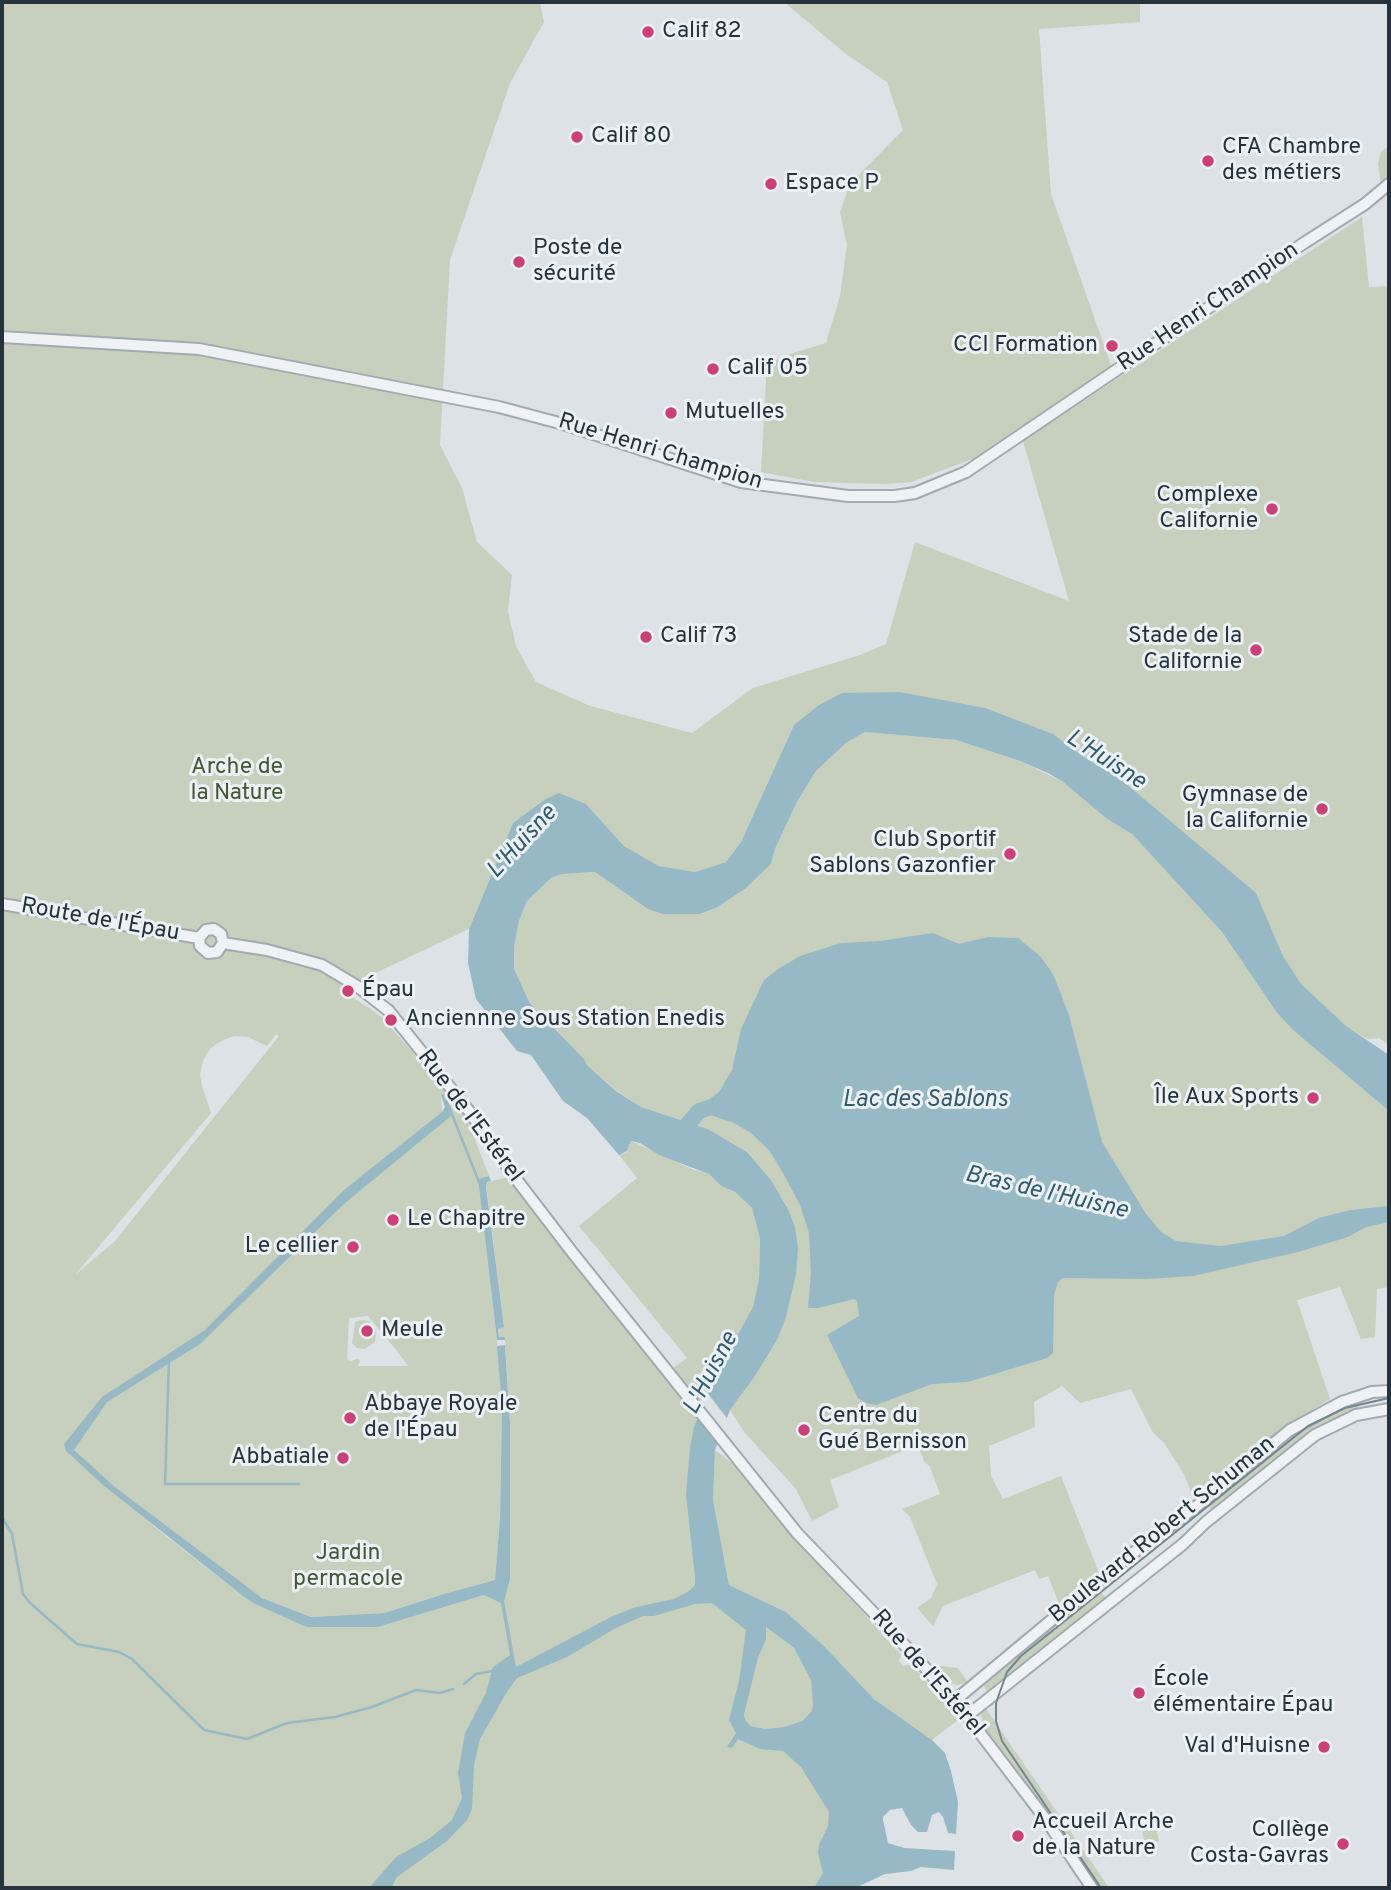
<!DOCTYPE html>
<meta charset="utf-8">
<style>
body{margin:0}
#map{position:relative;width:1391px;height:1890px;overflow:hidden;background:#dce2e6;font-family:Overpass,sans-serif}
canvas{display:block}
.frame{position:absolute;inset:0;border:4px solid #26333c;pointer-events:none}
</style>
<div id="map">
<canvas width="1391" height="1890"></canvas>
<div class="frame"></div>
</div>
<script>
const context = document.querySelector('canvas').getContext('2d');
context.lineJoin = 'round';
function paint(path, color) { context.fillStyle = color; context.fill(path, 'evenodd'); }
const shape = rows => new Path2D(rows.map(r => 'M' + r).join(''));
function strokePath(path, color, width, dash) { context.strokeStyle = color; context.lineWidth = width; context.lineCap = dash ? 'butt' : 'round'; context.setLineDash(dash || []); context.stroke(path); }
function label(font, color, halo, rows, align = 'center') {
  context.font = font + ' Overpass,sans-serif'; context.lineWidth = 6; context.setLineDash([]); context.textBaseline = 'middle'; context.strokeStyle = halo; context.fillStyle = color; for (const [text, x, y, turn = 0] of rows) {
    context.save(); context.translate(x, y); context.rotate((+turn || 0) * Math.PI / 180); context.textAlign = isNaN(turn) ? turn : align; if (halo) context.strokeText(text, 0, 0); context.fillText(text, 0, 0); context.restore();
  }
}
const green = shape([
 [2,2,540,2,544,22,510,83,450,260,440,445,462,488,477,542,512,575,508,611,516,646,536,682,590,706,692,733,753,688,860,655,886,644,915,542,1069,601,1023,441,1362,217,1369,287,1389,286,1389,1045,1379,1038,1368,1039,1346,1027,1301,985,1283,956,1255,893,1118,777,1084,757,1053,734,794,725,741,842,726,862,695,872,659,866,624,846,586,804,544,800,513,823,469,929,373,974,345,992,382,1017,446,1091,441,1095,442,1112,413,1136,451,1116,445,1096,450,1093,466,1116,489,1176,478,1179,497,1340,502,1407,500,1518,495,1580,447,1593,384,1613,311,1617,258,1596,115,1487,75,1453,70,1455,162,1533,243,1596,255,1604,306,1627,378,1627,484,1595,493,1598,510,1579,510,1423,505,1340,504,1337,499,1337,498,1328,504,1327,486,1183,513,1175,668,1372,687,1358,579,1226,637,1178,619,1155,627,1152,631,1141,692,1169,709,1174,721,1186,735,1192,752,1208,760,1239,759,1279,753,1307,704,1439,713,1577,752,1622,739,1717,755,1734,791,1737,848,1807,831,1888,2,1888],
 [276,1034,279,1036,115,1241,75,1275,211,1113,202,1086,200,1075,203,1061,210,1049,221,1041,234,1036,248,1037,267,1046],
 [368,1316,397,1351,408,1366,358,1366,360,1361,358,1359,350,1361,347,1359,349,1318],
 [784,2,1140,2,1140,22,1039,29,1051,194,1114,374,988,457,975,458,911,482,885,484,814,482,761,472,767,364,787,355,826,343,840,296,847,245,840,212,850,184,903,130,887,82,846,54],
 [1389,146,1389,196,1388,196,1381,186,1378,163,1381,152],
 [865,732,956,740,1020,761,1063,782,1107,819,1132,834,1222,932,1277,1013,1293,1030,1389,1111,1389,1287,1377,1289,1375,1337,1361,1339,1340,1287,1297,1300,1330,1399,1285,1426,1196,1495,1191,1492,1184,1474,1164,1443,1152,1431,1131,1389,1080,1403,1062,1386,1034,1402,1035,1427,989,1446,991,1476,1003,1499,1061,1476,1101,1578,1061,1608,1048,1576,1039,1579,1035,1570,943,1606,933,1626,917,1608,931,1598,937,1584,910,1517,902,1509,940,1494,930,1467,924,1461,918,1445,830,1480,839,1507,812,1521,796,1489,745,1433,730,1410,755,1376,777,1340,788,1209,771,1180,747,1152,708,1129,641,1107,616,1090,587,1065,584,1059,530,1002,514,970,514,947,519,921,527,901,551,878,562,874,595,872,648,909,687,913,701,914,716,908,745,889,771,864,775,849,797,802,816,771,846,743],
 [361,1320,369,1321,376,1331,375,1342,365,1349,357,1348,352,1343,355,1322],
 [1355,1402,1359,1406,1359,1409,1213,1510,1209,1508,1207,1502,1261,1457,1313,1421,1333,1410],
 [715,1450,741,1470,799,1542,901,1655,899,1661,903,1666,912,1664,958,1720,932,1740,874,1699,824,1646,786,1612,729,1585,713,1500],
 [1097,1587,1107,1599,989,1694,982,1683],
 [766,1627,794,1648,812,1680,813,1705,811,1712,802,1721,784,1727,765,1729,751,1726,747,1723,744,1715,758,1658,766,1640],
 [933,1665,958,1668,968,1682,957,1685,951,1683],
 [984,1706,1108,1886,1098,1888,1041,1804,983,1727,981,1712],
 [1156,1827,1159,1841,1145,1845,1142,1831]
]);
const water = shape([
 [900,692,985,708,1053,734,1084,757,1118,777,1256,893,1283,956,1301,984,1346,1026,1389,1055,1389,1111,1293,1030,1277,1013,1222,932,1132,834,1107,819,1063,782,1048,773,1020,761,956,740,865,732,846,743,816,771,797,802,775,849,771,864,745,889,716,908,700,914,663,914,648,909,595,872,562,874,551,878,527,901,519,921,514,947,514,969,530,1003,584,1059,587,1065,616,1091,641,1107,708,1129,747,1152,771,1180,788,1209,795,1227,798,1248,796,1274,786,1317,777,1340,755,1376,730,1410,715,1450,713,1500,729,1585,786,1612,824,1646,874,1699,932,1740,945,1753,951,1771,958,1802,956,1834,948,1833,943,1817,939,1812,932,1815,927,1832,918,1832,911,1825,902,1808,890,1810,883,1817,883,1820,888,1843,904,1848,955,1851,954,1870,921,1867,911,1871,885,1874,855,1888,814,1888,823,1873,818,1853,819,1845,828,1826,829,1812,801,1767,783,1751,760,1749,738,1739,732,1748,727,1747,736,1733,729,1720,739,1681,746,1630,712,1603,695,1604,654,1616,643,1616,614,1629,567,1657,517,1678,508,1690,480,1739,474,1765,472,1809,467,1820,447,1841,397,1877,391,1888,369,1888,396,1857,430,1838,452,1820,462,1798,458,1773,465,1733,486,1693,493,1667,510,1655,501,1603,484,1595,378,1627,306,1627,255,1604,243,1596,103,1485,66,1451,64,1444,102,1397,205,1330,344,1190,442,1112,445,1107,441,1095,448,1091,450,1093,445,1096,451,1116,345,1203,200,1344,107,1402,74,1450,115,1487,262,1598,311,1617,384,1613,447,1593,495,1580,500,1518,502,1407,497,1346,505,1345,510,1423,510,1579,504,1601,516,1667,613,1616,636,1607,674,1599,689,1591,695,1585,695,1577,686,1494,690,1448,694,1427,717,1373,753,1307,759,1279,760,1239,752,1208,735,1192,721,1186,709,1174,659,1155,640,1143,631,1141,627,1151,619,1155,587,1118,563,1101,531,1055,517,1051,476,999,468,963,469,929,513,823,544,800,559,793,586,804,624,846,659,866,695,872,726,862,741,842,794,725,819,705,842,693],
 [766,1627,794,1648,811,1680,813,1705,811,1712,802,1721,784,1727,765,1729,751,1726,746,1721,744,1715,758,1658,766,1640],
 [933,933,959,944,988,937,1018,938,1041,957,1053,974,1069,1015,1102,1142,1146,1214,1161,1232,1176,1241,1221,1246,1284,1236,1319,1218,1351,1210,1389,1206,1389,1222,1366,1227,1348,1237,1298,1252,1193,1276,1146,1279,1063,1278,1058,1282,1054,1295,1053,1353,1047,1358,968,1382,932,1384,876,1405,866,1403,858,1398,827,1335,859,1316,857,1301,854,1299,818,1308,808,1308,811,1273,809,1233,800,1205,783,1173,769,1150,751,1133,734,1123,699,1111,699,1107,719,1092,732,1070,741,1029,764,980,778,969,800,956,841,943,880,941],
 [489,1176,491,1181,487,1182,486,1187,504,1327,498,1329,499,1337,505,1337,505,1340,497,1340,478,1179]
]);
const pier = shape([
 [706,1391,729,1421,720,1445,695,1415]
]);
const stream = shape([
 [445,1097,479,1182],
 [169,1360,165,1484,299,1484],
 [2,1517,12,1534,23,1594,30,1603,77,1644,119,1652,132,1659,204,1730,247,1739,287,1723,335,1717,372,1707,416,1690,440,1693,453,1689],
 [464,1684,476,1674,492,1671]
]);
const river = shape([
 [677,1137,699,1111,720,1104]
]);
const minor = shape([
 [2,337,199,349,499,407,563,424,741,482,848,496,895,496,915,493,966,472,1304,243,1365,204,1389,184],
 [2,904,199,938],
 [199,938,200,946,208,953,217,952,223,943],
 [199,938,206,930,214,929,221,934,223,943],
 [223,943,267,950,322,965,357,986,389,1011,469,1111,513,1175,572,1252,797,1533,914,1655,967,1716,1047,1821,1092,1888],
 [953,1702,1125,1559,1197,1506,1290,1430,1342,1402,1372,1392,1389,1391],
 [967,1716,1183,1544,1206,1522,1315,1435,1356,1415,1389,1409]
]);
const tram = shape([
 [1101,1888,1002,1741,996,1721,996,1703,1007,1672,1021,1656,1308,1426,1345,1408,1389,1398]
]);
const markers = [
 [648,32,7,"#cc4077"],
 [577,137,7,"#cc4077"],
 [1208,161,7,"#cc4077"],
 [771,184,7,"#cc4077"],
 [519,262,7,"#cc4077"],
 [1112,346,7,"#cc4077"],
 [713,369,7,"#cc4077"],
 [671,413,7,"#cc4077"],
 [1272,509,7,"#cc4077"],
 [646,637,7,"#cc4077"],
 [1256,650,7,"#cc4077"],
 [1322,809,7,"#cc4077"],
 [1010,854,7,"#cc4077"],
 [348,991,7,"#cc4077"],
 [391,1020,7,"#cc4077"],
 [1313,1098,7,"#cc4077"],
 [393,1220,7,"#cc4077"],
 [353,1247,7,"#cc4077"],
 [367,1331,7,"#cc4077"],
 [350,1418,7,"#cc4077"],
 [804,1430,7,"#cc4077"],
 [343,1458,7,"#cc4077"],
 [1139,1693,7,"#cc4077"],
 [1324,1747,7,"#cc4077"],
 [1018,1836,7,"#cc4077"],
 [1343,1844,7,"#cc4077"]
];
const poiNames = [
 ["Calif 82",662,32],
 ["Calif 80",591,137],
 ["CFA Chambre",1222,148],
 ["des métiers",1222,174],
 ["Espace P",785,184],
 ["Poste de",533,249],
 ["sécurité",533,275],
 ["CCI Formation",1098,346,"right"],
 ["Calif 05",727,369],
 ["Mutuelles",685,413],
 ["Complexe",1258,496,"right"],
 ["Californie",1258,522,"right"],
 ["Calif 73",660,637],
 ["Stade de la",1242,637,"right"],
 ["Californie",1242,663,"right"],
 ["Gymnase de",1308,796,"right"],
 ["la Californie",1308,822,"right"],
 ["Club Sportif",996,841,"right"],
 ["Sablons Gazonfier",996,867,"right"],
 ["Épau",362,991],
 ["Anciennne Sous Station Enedis",405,1020],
 ["Île Aux Sports",1299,1098,"right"],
 ["Le Chapitre",407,1220],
 ["Le cellier",339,1247,"right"],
 ["Meule",381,1331],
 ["Abbaye Royale",364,1405],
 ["de l'Épau",364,1431],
 ["Centre du",818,1417],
 ["Gué Bernisson",818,1443],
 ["Abbatiale",329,1458,"right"],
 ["École",1153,1680],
 ["élémentaire Épau",1153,1706],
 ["Val d'Huisne",1310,1747,"right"],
 ["Accueil Arche",1032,1823],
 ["de la Nature",1032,1849],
 ["Collège",1329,1831,"right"],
 ["Costa-Gavras",1329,1857,"right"]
];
const streetNames = [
 ["Rue Henri Champion",1209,308,-34],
 ["Rue Henri Champion",660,453,17],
 ["Route de l'Épau",100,921,10],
 ["Rue de l'Estérel",469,1117,53],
 ["Boulevard Robert Schuman",1163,1531,-39],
 ["Rue de l'Estérel",927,1674,49]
];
const parkNames = [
 ["Arche de",237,768],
 ["la Nature",237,794],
 ["Jardin",348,1554],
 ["permacole",348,1580]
];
const waterNames = [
 ["L'Huisne",1105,761,33],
 ["L'Huisne",523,843,-47],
 ["Lac des Sablons",925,1101],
 ["Bras de l'Huisne",1046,1194,13],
 ["L'Huisne",712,1374,-62]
];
paint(green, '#c6d0bd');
paint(water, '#97b9c6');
paint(pier, '#dce2e6');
strokePath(stream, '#97b9c6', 2.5);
strokePath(river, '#97b9c6', 16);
strokePath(minor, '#a2aab0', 14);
strokePath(minor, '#eef2f5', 10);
strokePath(tram, '#76868f', 2);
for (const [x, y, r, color] of markers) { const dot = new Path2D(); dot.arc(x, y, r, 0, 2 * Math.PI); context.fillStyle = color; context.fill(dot); strokePath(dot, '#ebf1f4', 2.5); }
label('23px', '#26333c', '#ebf1f4', poiNames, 'left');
label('23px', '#26333c', '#ebf1f4', streetNames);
label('23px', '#435833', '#ebf1f4', parkNames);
label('italic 24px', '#315c6f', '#ebf1f4', waterNames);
</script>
